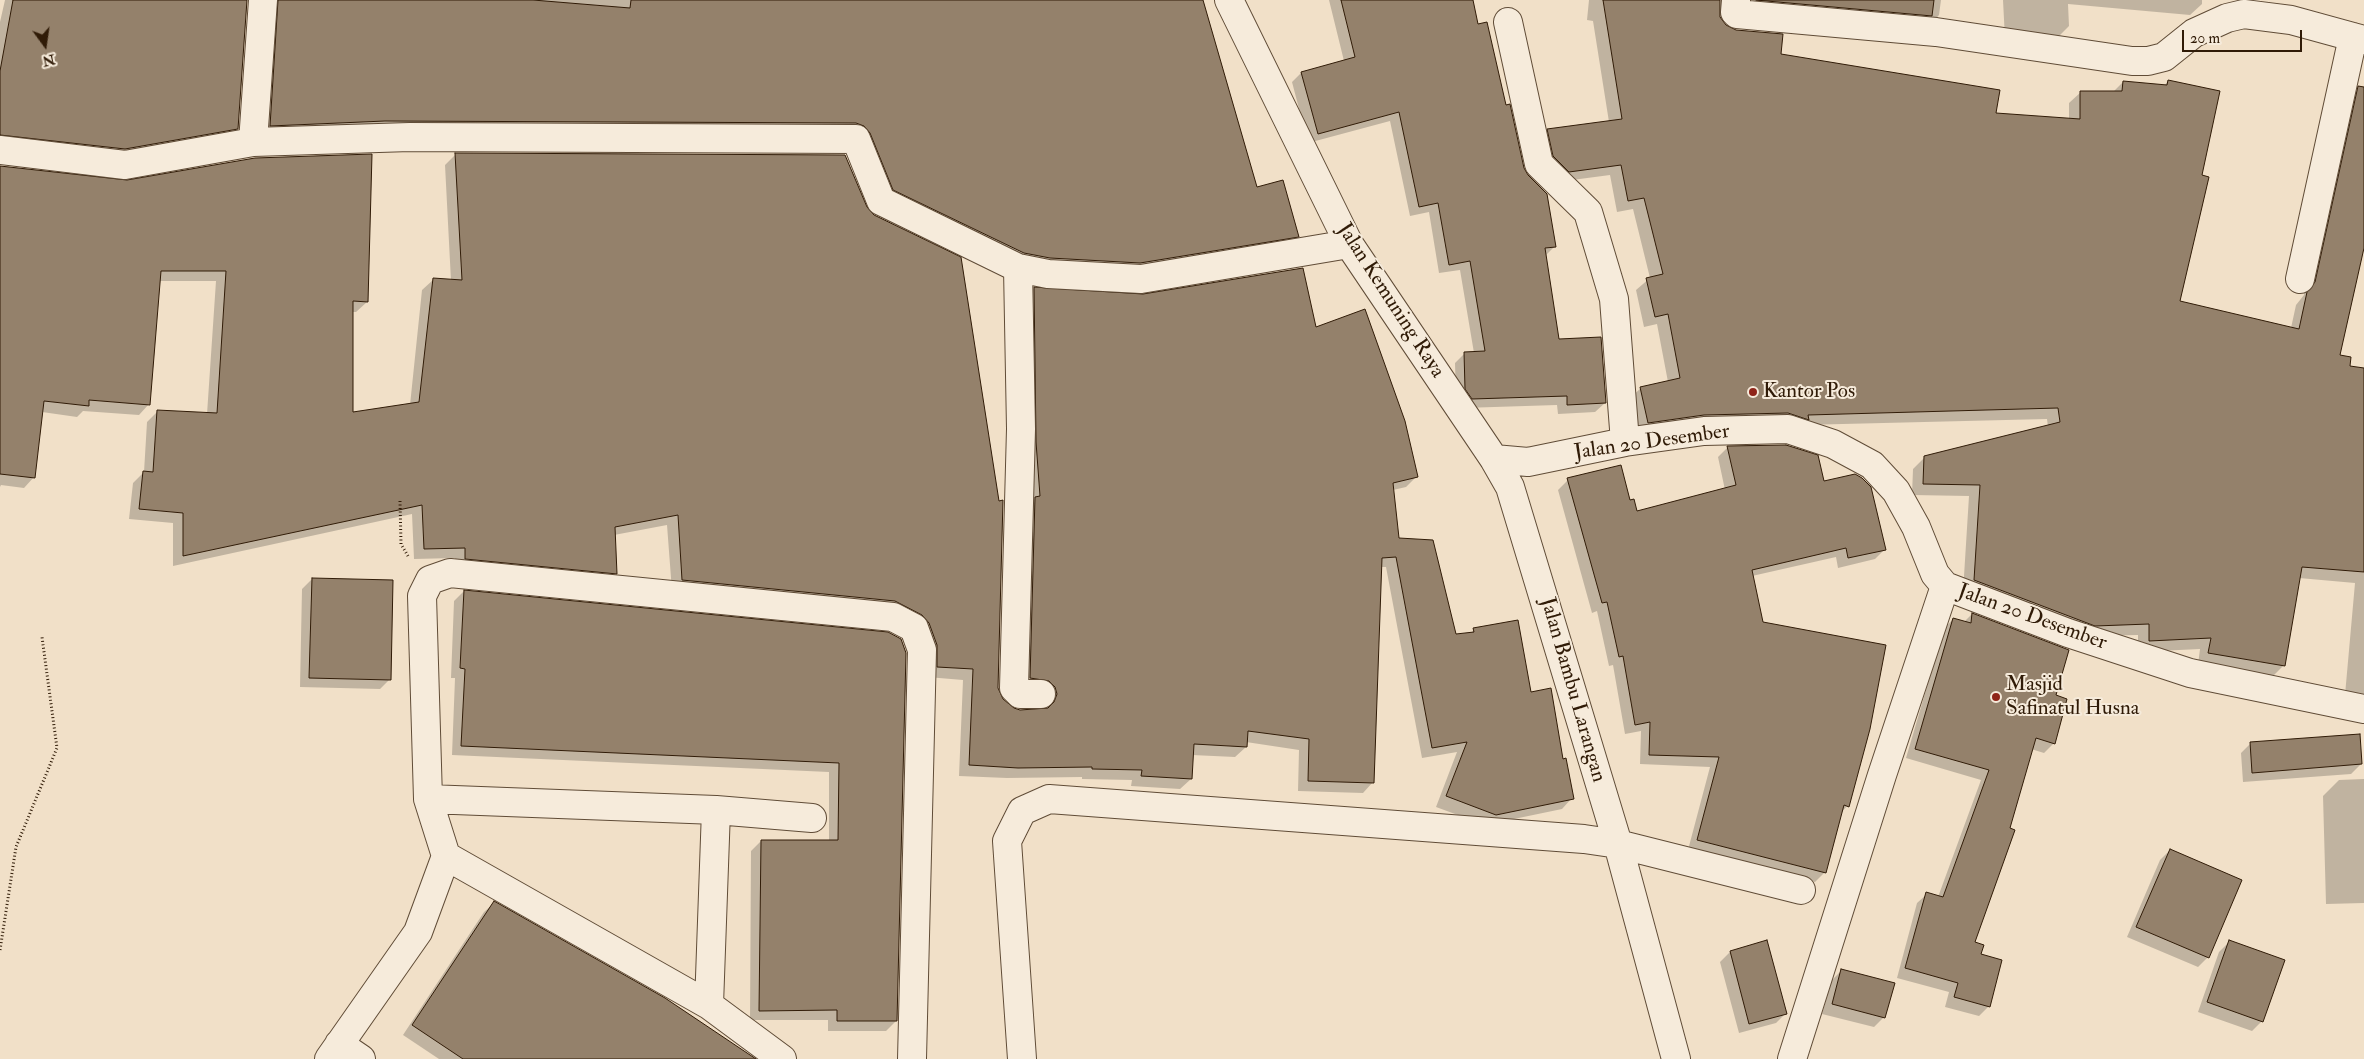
<!DOCTYPE html>
<style>
body{margin:0}
#map{position:relative;width:2364px;height:1059px;overflow:hidden;background:#f1e0c8;font-family:"IM FELL Double Pica",serif}
canvas{display:block}
.north{position:absolute;left:20px;top:20px;width:50px;height:50px;-webkit-text-stroke:4px #f6ebdb;paint-order:stroke;rotate:166deg;font-size:14px;font-weight:700;line-height:20px;text-align:center;color:#301b07}
.north::after{content:'';display:block;margin:auto;width:18px;height:22px;background:#301b07;clip-path:polygon(50% 0,100% 100%,50% 72%,0 100%)}
.scale{position:absolute;left:2182px;top:30px;width:120px;height:22px;box-sizing:border-box;border:2px solid #301b07;border-top:0;padding-left:6px;font-size:15px;line-height:18px;white-space:nowrap;color:#301b07;-webkit-text-stroke:4px #f6ebdb;paint-order:stroke}
</style>
<div id="map">
<canvas width="2364" height="1059"></canvas>
<div class="north">N</div>
<div class="scale">20 m</div>
</div>
<script>
const context = document.querySelector('canvas').getContext('2d');
context.lineJoin = 'round';
function paint(path, color) { context.fillStyle = color; context.fill(path, 'evenodd'); }
const shape = rows => new Path2D(rows.map(r => 'M' + r).join(''));
function strokePath(path, color, width, dash) { context.strokeStyle = color; context.lineWidth = width; context.lineCap = dash ? 'butt' : 'round'; context.setLineDash(dash || []); context.stroke(path); }
function label(font, color, halo, rows, align = 'center') {
  context.font = font + ' "IM FELL Double Pica",serif'; context.lineWidth = 4; context.setLineDash([]); context.textBaseline = 'middle'; context.strokeStyle = halo; context.fillStyle = color; for (const [text, x, y, turn = 0] of rows) {
    context.save(); context.translate(x, y); context.rotate((+turn || 0) * Math.PI / 180); context.textAlign = isNaN(turn) ? turn : align; if (halo) context.strokeText(text, 0, 0); context.fillText(text, 0, 0); context.restore();
  }
}
const shadow = shape([
 [5,0,246,0,237,128,226,139,113,159,0,146,0,22],
 [263,0,1202,0,1256,188,1297,236,1287,247,1129,273,1039,269,883,200,860,144,260,136],
 [1329,0,1472,0,1477,25,1505,106,1523,168,1555,246,1545,256,1558,340,1605,403,1595,412,1558,414,1557,405,1463,408,1456,399,1455,363,1465,353,1474,353,1460,270,1439,273,1429,212,1410,216,1390,121,1308,143,1292,82,1301,73,1344,61],
 [1589,0,1719,0,1719,17,1725,26,1780,55,1994,114,2069,119,2069,103,2081,92,2113,92,2123,82,2164,86,2168,81,2201,176,2178,302,2291,328,2296,305,2304,295,2347,100,2358,89,2364,90,2364,242,2339,356,2348,367,2364,369,2364,697,2345,695,2355,583,2299,578,2284,665,2273,676,2198,665,2200,649,2138,652,2138,635,2083,636,1963,592,1969,496,1912,495,1913,469,1925,457,2048,427,2047,419,1802,425,1637,434,1629,399,1641,388,1668,382,1657,324,1644,327,1636,290,1650,278,1633,209,1617,212,1610,175,1557,182,1537,141,1548,130,1609,122,1593,21,1587,20],
 [1735,0,1941,0,1939,15,1928,27],
 [2003,0,2202,0,2202,4,2190,15,2068,4,2069,26,2058,37,2005,39],
 [456,154,997,688,1002,700,1013,709,1020,711,1046,709,1046,706,1020,689,1024,299,1034,288,1315,329,1417,476,1406,487,1393,490,1398,539,1455,636,1470,634,1474,630,1530,693,1562,760,1572,798,1562,809,1485,825,1436,807,1457,752,1422,758,1386,567,1381,567,1373,782,1363,793,1298,791,1299,750,1246,742,1246,747,1235,757,1192,755,1191,779,1180,789,1131,786,1132,780,1082,779,1082,777,1007,778,959,776,963,680,927,677,918,633,672,591,667,525,614,535,616,573,605,584,455,569,455,558,414,559,412,514,173,566,173,523,129,519,133,483,144,472,147,422,158,411,207,414,216,281,159,281,149,404,139,415,83,411,77,417,42,412,34,477,24,488,1,485,0,487,0,167,367,302,356,312,352,312,351,414,410,405,422,290,433,280,451,281,445,165],
 [1728,447,1823,483,1885,549,1875,559,1838,568,1836,557,1752,576,1762,623,1847,806,1841,813,1825,872,1815,882,1688,850,1710,767,1640,764,1641,731,1625,734,1613,665,1609,666,1597,611,1592,613,1558,490,1568,480,1629,502,1636,512,1725,490,1718,457],
 [312,579,390,679,380,689,300,687,302,589],
 [464,591,888,633,896,1021,886,1031,828,1031,828,1020,750,1020,751,851,761,841,829,841,829,772,452,755,455,678,451,678,454,601],
 [1972,614,2054,696,2054,743,2044,753,2031,749,1974,943,1979,955,1989,1006,1979,1016,1945,1007,1949,992,1897,978,1917,903,1927,894,1938,897,1981,780,1906,758,1944,629,1953,619,1964,622],
 [2251,743,2361,764,2351,774,2243,782,2241,753],
 [2364,779,2364,903,2326,904,2323,796,2339,780],
 [2170,850,2208,957,2198,967,2127,937,2160,860],
 [494,903,754,1059,439,1059,403,1035,484,912],
 [1766,942,1786,1013,1776,1023,1739,1033,1720,962,1730,952],
 [2229,942,2262,1021,2252,1031,2198,1012,2219,952],
 [1842,970,1884,1017,1874,1027,1822,1014,1832,980]
]);
const building = shape([
 [13,0,247,0,238,129,125,149,0,135,0,71,13,0],
 [278,0,533,0,630,8,631,0,1203,0,1257,187,1283,180,1299,237,1140,263,1050,258,1024,253,893,190,870,133,864,126,856,123,385,121,270,126,278,0],
 [1341,0,1473,0,1478,24,1487,22,1506,105,1510,104,1524,168,1528,175,1547,194,1556,247,1545,248,1559,339,1601,337,1606,403,1567,405,1567,396,1472,399,1465,389,1464,352,1485,351,1470,261,1449,265,1438,203,1419,207,1399,112,1318,134,1301,72,1355,57,1341,0],
 [1603,0,1720,0,1720,17,1726,25,1736,30,1783,34,1781,54,2000,90,1996,113,2080,119,2080,91,2122,91,2123,81,2167,85,2168,80,2220,91,2202,175,2209,177,2180,301,2299,329,2307,292,2315,282,2358,86,2364,87,2364,248,2340,355,2351,357,2350,366,2364,368,2364,572,2302,567,2285,666,2208,653,2211,638,2149,641,2149,624,2095,626,1974,580,1980,485,1923,484,1924,456,2060,422,2058,408,1808,415,1809,420,1788,413,1704,415,1648,423,1640,387,1680,378,1668,314,1655,317,1646,278,1663,274,1644,198,1628,201,1621,165,1569,172,1553,156,1547,129,1622,119,1603,0],
 [1756,0,1934,0,1932,16,1756,0],
 [455,153,845,155,867,207,874,215,961,257,999,501,1003,500,998,688,1003,699,1014,708,1020,710,1048,708,1054,702,1057,694,1055,687,1049,681,1030,678,1035,497,1040,496,1036,442,1034,287,1143,294,1303,268,1316,327,1365,309,1405,421,1418,477,1393,483,1399,538,1433,540,1456,634,1474,632,1473,628,1518,620,1531,692,1551,688,1563,759,1566,758,1574,799,1496,815,1446,796,1467,742,1432,748,1396,557,1382,558,1374,783,1308,781,1309,739,1248,731,1247,747,1194,744,1192,779,1141,776,1142,770,1092,769,1092,767,1018,768,969,765,973,669,937,667,937,645,929,623,922,615,895,601,682,580,678,515,615,527,617,574,465,559,465,548,424,549,422,505,183,556,183,513,139,509,143,471,153,472,157,410,217,413,226,271,161,271,150,405,89,400,89,406,44,401,35,478,0,474,0,166,127,180,255,158,372,154,368,302,353,301,353,412,419,402,433,278,462,280,455,153],
 [1786,445,1818,455,1824,481,1855,474,1862,478,1871,487,1886,550,1848,558,1846,548,1752,570,1763,622,1886,645,1870,729,1849,807,1844,805,1826,873,1697,840,1719,757,1649,755,1650,722,1635,725,1623,656,1619,657,1607,602,1602,603,1567,478,1621,465,1630,500,1634,499,1637,511,1736,485,1727,446,1786,445],
 [312,578,393,580,391,680,309,678,312,578],
 [464,590,888,632,901,639,906,653,897,1021,837,1021,837,1010,759,1011,761,840,838,840,839,763,461,746,465,669,460,668,464,590],
 [1972,613,2069,650,2056,695,2067,699,2055,744,2036,738,2010,828,2015,830,1975,942,1984,945,1981,954,2002,960,1990,1007,1954,997,1958,983,1905,968,1926,892,1943,897,1989,770,1915,749,1953,618,1971,623,1972,613],
 [2360,734,2362,764,2252,773,2250,742,2360,734],
 [2170,849,2242,880,2209,958,2136,927,2170,849],
 [494,901,665,998,756,1059,463,1059,412,1025,494,901],
 [1767,940,1787,1014,1749,1024,1730,951,1767,940],
 [2229,940,2285,960,2263,1022,2207,1002,2229,940],
 [1841,969,1895,983,1885,1018,1832,1004,1841,969]
]);
const path = shape([
 [400,501,401,544,408,556],
 [0,950,16,847,57,748,42,637]
]);
const minor = shape([
 [263,0,253,142,410,137,856,139,881,201,1018,268,1048,274,1141,279,1349,244],
 [1229,0,1349,244,1494,459,1510,487,1618,844,1676,1059],
 [1736,0,1735,12,1737,14,1936,32,2132,61,2148,61,2164,57,2194,33,2227,18,2244,14,2291,20,2364,40],
 [1508,22,1539,164,1588,212,1614,299,1625,442],
 [0,150,125,165,253,142],
 [1018,268,1021,429,1014,688,1020,694,1041,694],
 [2300,279,2353,37],
 [1494,459,1528,462,1625,442,1704,431,1788,429,1833,444,1872,465,1896,491,1916,527,1935,574,1945,586,2068,633,2190,673,2364,709],
 [428,799,716,810,812,818],
 [446,856,709,1005,782,1059],
 [709,1005,716,810],
 [339,1044,361,1059],
 [329,1059,418,932,446,856,428,799,422,596,430,580,450,573,893,617,914,628,922,650,912,1059],
 [1022,1059,1007,841,1022,811,1049,799,1584,839,1618,844,1801,890],
 [1792,1059,1882,775,1945,586]
]);
const markers = [
 [1753,392,5,"#8f2418"],
 [1996,697,5,"#8f2418"]
];
const streetNames = [
 ["Jalan Kemuning Raya",1390,301,57],
 ["Jalan 20 Desember",1652,443,-8],
 ["Jalan 20 Desember",2032,618,20],
 ["Jalan Bambu Larangan",1572,690,74]
];
const poiNames = [
 ["Kantor Pos",1763,392],
 ["Masjid",2006,685],
 ["Safinatul Husna",2006,709]
];
paint(shadow, '#0003');
paint(building, '#94816b');
strokePath(building, '#301b07', 1);
strokePath(minor, '#604c37', 30);
strokePath(path, '#301b07', 3, [1, 2.5]);
strokePath(minor, '#f6ebdb', 28);
for (const [x, y, r, color] of markers) { const dot = new Path2D(); dot.arc(x, y, r, 0, 2 * Math.PI); context.fillStyle = color; context.fill(dot); strokePath(dot, '#f6ebdb', 2); }
label('21px', '#301b07', '#f6ebdb', streetNames);
label('21px', '#301b07', '#f6ebdb', poiNames, 'left');
</script>
